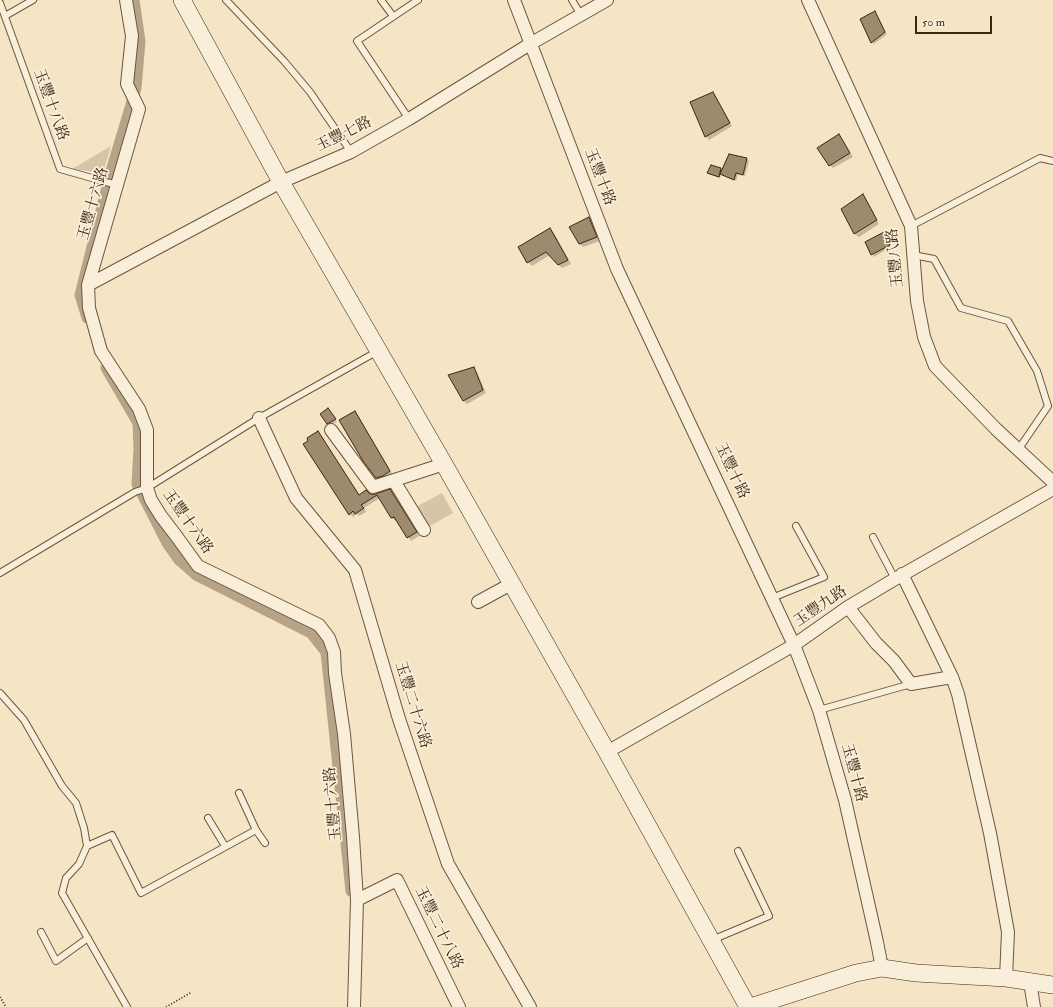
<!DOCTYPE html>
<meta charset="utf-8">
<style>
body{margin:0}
#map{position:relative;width:1053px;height:1007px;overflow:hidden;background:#f6e5c5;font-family:"IM FELL Double Pica",serif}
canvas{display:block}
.scale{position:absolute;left:915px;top:16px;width:77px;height:18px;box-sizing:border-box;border:2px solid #3c2711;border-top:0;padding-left:5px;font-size:12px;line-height:14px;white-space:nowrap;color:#3c2711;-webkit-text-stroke:3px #f9eed9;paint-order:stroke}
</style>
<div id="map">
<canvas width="1053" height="1007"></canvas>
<div class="scale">50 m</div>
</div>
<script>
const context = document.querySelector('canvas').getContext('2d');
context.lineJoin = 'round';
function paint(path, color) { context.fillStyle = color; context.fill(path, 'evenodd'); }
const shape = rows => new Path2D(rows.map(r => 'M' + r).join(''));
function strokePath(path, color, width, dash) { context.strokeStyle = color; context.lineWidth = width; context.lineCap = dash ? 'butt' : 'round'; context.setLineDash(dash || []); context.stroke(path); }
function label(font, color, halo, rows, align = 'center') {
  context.font = font + ' "IM FELL Double Pica","Noto Serif TC",serif'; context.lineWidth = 3.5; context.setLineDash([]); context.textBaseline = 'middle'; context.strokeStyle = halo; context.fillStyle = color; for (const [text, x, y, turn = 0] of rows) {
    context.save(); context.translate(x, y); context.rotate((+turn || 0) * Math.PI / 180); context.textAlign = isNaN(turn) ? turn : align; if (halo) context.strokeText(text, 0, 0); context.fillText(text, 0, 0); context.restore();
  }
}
const green = shape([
 [111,146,103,173,72,169],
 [442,493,453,513,428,527,416,507]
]);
const shadow = shape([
 [875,12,887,34,874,44,872,42],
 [713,93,716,97,732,126,709,140,706,136],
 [839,135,853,157,833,168,830,165],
 [729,155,747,159,749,161,745,176,738,174,736,181,724,176,721,173,720,178,709,174,721,169,723,171],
 [863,195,866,199,879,224,859,237,855,234,842,209],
 [589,218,592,221,600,241,583,247,579,243],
 [550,229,554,233,571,264,562,268,550,255,532,266,528,262],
 [884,234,891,247,874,257,866,243],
 [473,369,477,372,486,393,467,404,463,400],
 [330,412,337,422,330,425,328,423],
 [355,412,358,416,393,475,380,481,377,478],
 [321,436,360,496,375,495,390,490,393,494,419,536,411,541,397,520,396,521,392,518,380,498,364,508,366,512,359,516,357,514,353,517,350,514,305,445]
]);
const canal = shape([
 [87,318,80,295,111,171,136,88,140,41,134,0],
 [106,368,138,423,139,449,137,484,167,543,179,560,196,575,311,633,326,652,351,891]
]);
const building = shape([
 [875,11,885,32,871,43,860,19,875,11],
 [713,92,730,123,705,137,690,102,713,92],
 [839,134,850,153,829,166,817,148,839,134],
 [729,154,747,158,743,175,736,173,734,180,720,174,729,154],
 [711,165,721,168,719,177,707,173,711,165],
 [863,194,877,220,854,234,841,209,863,194],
 [589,217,597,237,579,244,569,227,589,217],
 [550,228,568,260,558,265,546,252,527,263,518,247,550,228],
 [884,232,890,245,871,255,865,242,884,232],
 [474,367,483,390,463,401,448,375,474,367],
 [328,408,336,419,327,424,320,414,328,408],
 [355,411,390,471,383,476,376,478,363,461,339,420,355,411],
 [318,431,359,495,366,490,370,494,375,494,390,489,417,532,407,538,394,517,391,518,377,495,361,505,364,508,355,514,353,511,349,515,303,444,308,441,307,438,318,431]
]);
const path = shape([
 [0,997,6,1007],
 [166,1007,192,992]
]);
const lane = shape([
 [226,0,284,61,310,92,351,152],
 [381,0,393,16],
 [572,0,581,15],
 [0,3,60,169,106,182,114,184,116,183],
 [5,16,33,0],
 [409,119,357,41,418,0],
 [911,226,1040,158,1053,161],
 [913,255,934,259,961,308,1008,321,1037,371,1048,406,1018,450],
 [873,537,895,579],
 [0,573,135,492,147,488,259,418,378,351],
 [772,598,824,577,796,526],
 [0,693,24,720,62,786,76,803,84,828,87,846,79,864,66,878,62,893,127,1007],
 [819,710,911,684],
 [239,793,256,830],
 [208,818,225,846],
 [87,846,112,835,141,893,256,830,265,843],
 [41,932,56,961,88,938],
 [712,940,769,916,738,851]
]);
const street = shape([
 [126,0,132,36,127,84,139,109,88,285,89,308,101,351,139,409,147,430,147,488,151,500,161,516,177,537,198,566,319,625,329,638,334,652,335,673,344,734,353,837,357,900,354,1007],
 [514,0,617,269,794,645,819,710,845,800,877,942,882,968],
 [808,0,911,226,917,301,924,337,935,366,996,429,1053,482],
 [88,285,281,182,351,152,409,119,530,44,607,0],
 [259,418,296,498,355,570,399,719,448,864,530,1007],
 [331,430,373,487,444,464],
 [394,481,424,530],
 [902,574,952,677,958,694,990,833,1008,932,1006,978],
 [478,602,511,584],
 [848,607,876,643,894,661,911,684,952,677],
 [607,752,794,645,848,607,895,579,1053,489],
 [357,900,397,880,459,1007],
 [1030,982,1034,1007]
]);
const secondary = shape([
 [182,0,281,182,444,464,607,752,748,1007],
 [750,1007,856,973,882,968,916,973,1006,978,1053,985]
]);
const streetNames = [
 ["玉豐十八路",50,105,70],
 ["玉豐七路",344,135,-26],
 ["玉豐十路",599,177,69],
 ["玉豐十六路",94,204,-74],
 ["玉豐八路",896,258,-96],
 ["玉豐十路",731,471,65],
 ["玉豐十六路",187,522,55],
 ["玉豐九路",821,607,-34],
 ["玉豐二十六路",412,705,73],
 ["玉豐十路",853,773,75],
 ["玉豐十六路",334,804,-95],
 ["玉豐二十八路",438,928,64]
];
paint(green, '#d6c5a6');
paint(shadow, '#0003');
strokePath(canal, '#b7a488', 11);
paint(building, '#9d8a6f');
strokePath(building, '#3c2711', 1);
strokePath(lane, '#6a563e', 8);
strokePath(street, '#6a563e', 14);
strokePath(secondary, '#3c2711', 18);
strokePath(path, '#3c2711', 2, [1, 2]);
strokePath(lane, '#f9eed9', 6);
strokePath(street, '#f9eed9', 12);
strokePath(secondary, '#f9eed9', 17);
label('15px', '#3c2711', '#f9eed9', streetNames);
</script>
